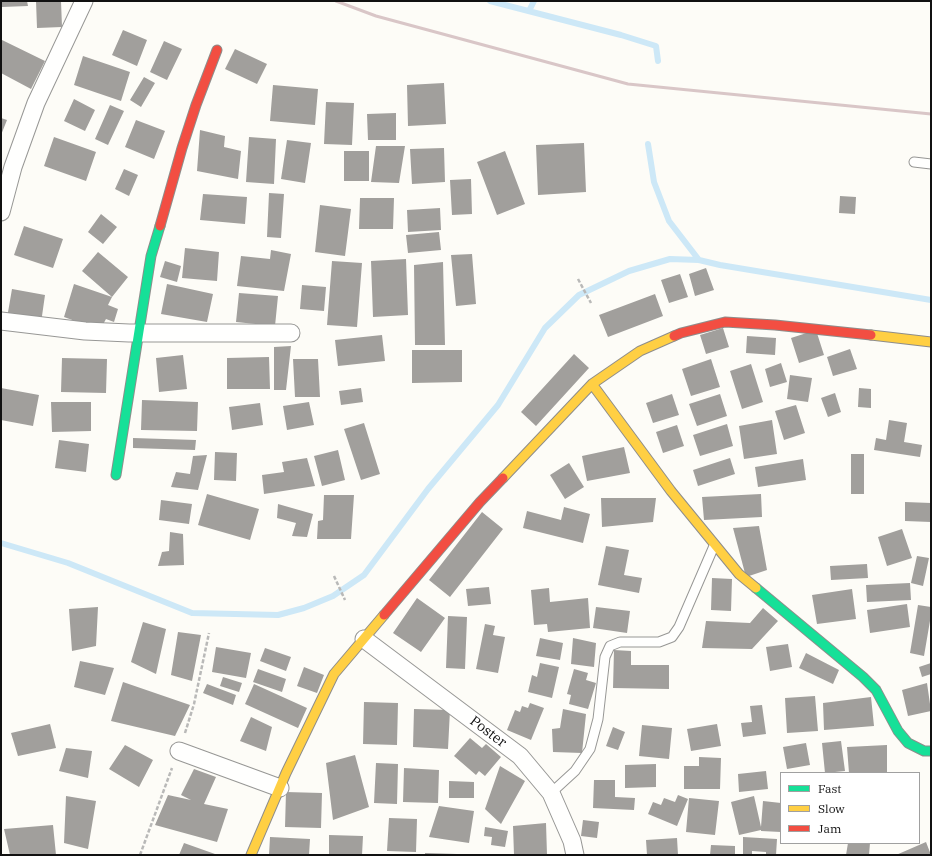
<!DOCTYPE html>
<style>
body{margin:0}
#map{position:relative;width:932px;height:856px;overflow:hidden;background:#fdfcf7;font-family:"IBM Plex Serif",serif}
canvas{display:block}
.frame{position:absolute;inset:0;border:2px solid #111;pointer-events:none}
.legend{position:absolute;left:780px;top:772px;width:140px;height:72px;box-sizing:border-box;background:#fff;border:1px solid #a0a0a0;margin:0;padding:5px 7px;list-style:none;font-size:12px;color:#111}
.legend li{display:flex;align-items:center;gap:8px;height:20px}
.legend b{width:20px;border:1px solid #a0a0a0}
</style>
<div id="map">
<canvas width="932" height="856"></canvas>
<div class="frame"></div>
<ul class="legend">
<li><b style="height:5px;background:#16e098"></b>Fast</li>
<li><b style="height:5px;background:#ffcf43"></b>Slow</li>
<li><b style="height:5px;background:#f24e42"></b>Jam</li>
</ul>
</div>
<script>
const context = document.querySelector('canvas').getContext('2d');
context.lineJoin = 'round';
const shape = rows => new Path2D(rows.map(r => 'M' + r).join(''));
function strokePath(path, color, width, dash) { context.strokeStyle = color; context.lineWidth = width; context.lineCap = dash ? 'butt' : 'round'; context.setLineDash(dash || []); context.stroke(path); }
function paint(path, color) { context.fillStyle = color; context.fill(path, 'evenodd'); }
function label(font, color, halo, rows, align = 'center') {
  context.font = font + ' "IBM Plex Serif",serif'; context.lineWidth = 4; context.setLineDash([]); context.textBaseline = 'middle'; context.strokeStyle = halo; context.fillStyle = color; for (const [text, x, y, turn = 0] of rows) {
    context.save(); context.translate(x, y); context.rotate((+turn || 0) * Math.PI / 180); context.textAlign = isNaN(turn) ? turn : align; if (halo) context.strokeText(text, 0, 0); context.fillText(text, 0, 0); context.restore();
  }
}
const stream = shape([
 [490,1,621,35,656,46,658,61],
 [529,11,534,1],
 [648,144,654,182,669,221,699,260],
 [1,543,68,563,192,613,278,615,304,608,333,596,364,575,428,489,498,405,545,328,579,295,629,271,670,259,699,260,720,265,931,300]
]);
const building = shape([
 [2,1,27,1,28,6,2,7],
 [36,1,61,1,62,27,37,28],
 [123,30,147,40,137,66,112,55],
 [2,40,45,61,31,89,1,73,1,42],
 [164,41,182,49,167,80,150,72],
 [235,49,267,64,257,84,225,69],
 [83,56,130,72,121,101,74,85],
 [144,77,155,83,141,107,130,100],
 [444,83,446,124,408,126,407,85],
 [273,85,318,89,315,125,270,121],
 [74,99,95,110,85,131,64,121],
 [326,102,354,103,352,145,324,144],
 [110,105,124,111,108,145,95,139],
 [396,113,396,140,368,140,367,114],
 [1,118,7,120,1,135],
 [136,120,165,131,154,159,125,147],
 [200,130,225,136,224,147,241,151,238,179,197,171],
 [54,137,96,152,86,181,44,166],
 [249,137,276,139,274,184,246,182],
 [287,140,311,143,305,183,281,179],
 [584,143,586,192,538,195,536,145],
 [376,146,405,146,399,183,371,182],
 [444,148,445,182,412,184,410,149],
 [344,151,369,151,369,181,344,181],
 [505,151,525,204,497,215,477,162],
 [124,169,138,175,129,196,115,189],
 [471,179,472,214,452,215,450,180],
 [269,193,284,194,281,238,267,237],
 [203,194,247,197,245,224,200,220],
 [840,196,856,197,855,214,839,213],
 [360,198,394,198,393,229,359,229],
 [320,205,351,209,345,256,315,252],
 [440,208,441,230,408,232,407,210],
 [101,214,117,227,103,244,88,232],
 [24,226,63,239,53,268,14,255],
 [439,232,441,250,408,253,406,235],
 [185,248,219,252,217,281,182,278],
 [271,250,291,254,284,291,237,286,241,256,270,259],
 [98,252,128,277,112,297,82,271],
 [472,254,476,304,456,306,451,255],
 [406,259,408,315,373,317,371,261],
 [165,261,181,266,177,282,160,277],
 [332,261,362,263,357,327,327,325],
 [443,262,445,345,415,345,414,265],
 [706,268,714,290,695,296,689,274],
 [680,274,688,297,669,303,661,280],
 [74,284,112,297,108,305,118,309,114,322,106,319,100,330,64,317],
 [167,284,213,294,207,322,161,314],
 [302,285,326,287,324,311,300,309],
 [12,289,45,295,41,323,7,318],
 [239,293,278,296,275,326,236,322],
 [655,294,663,316,608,337,599,315],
 [723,328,729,347,706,354,700,335],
 [816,330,824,355,799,363,791,338],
 [382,335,385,361,338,366,335,340],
 [747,336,776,338,775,355,746,353],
 [291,346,286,390,274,390,274,347],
 [850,349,857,369,833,376,827,357],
 [412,350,462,350,462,382,412,383],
 [574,354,589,368,536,426,521,412],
 [183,355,187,389,159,392,156,358],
 [269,357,270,389,227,389,227,358],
 [62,358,107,359,106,393,61,392],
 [293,359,318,359,320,397,295,397],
 [711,359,720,387,691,396,682,369],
 [781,363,787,382,770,387,765,369],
 [751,364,763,402,742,409,730,371],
 [790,375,812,378,808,402,787,399],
 [1,388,39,395,33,426,1,420],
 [361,388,363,402,341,405,339,391],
 [859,388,871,389,871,408,858,407],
 [835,393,841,412,828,417,821,398],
 [672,394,679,415,653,423,646,403],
 [720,394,727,416,697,426,689,404],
 [142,400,198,402,197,431,141,430],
 [51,402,91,402,91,431,52,432],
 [309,402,314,425,287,430,283,406],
 [260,403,263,425,232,430,229,407],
 [796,405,805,433,784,440,775,411],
 [772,420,777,454,744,459,739,426],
 [889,420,907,423,904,442,922,445,920,457,874,450,876,438,886,440],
 [364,423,380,474,361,480,344,429],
 [727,424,733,446,700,456,693,435],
 [677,425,684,446,663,453,656,432],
 [133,438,196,440,195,450,133,448],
 [59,440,89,444,86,472,55,468],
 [624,447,630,473,587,481,582,456],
 [338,450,345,480,322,486,314,456],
 [215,452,237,453,236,481,214,480],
 [851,454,864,454,864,494,851,494],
 [207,455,198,490,171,487,176,472,190,474,193,456],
 [307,458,315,486,264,494,262,475,284,472,282,462],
 [730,458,735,474,698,486,693,470],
 [803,459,806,480,758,487,755,467],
 [569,463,584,487,565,499,550,475],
 [207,494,259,509,250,540,198,525],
 [761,494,762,517,704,520,702,497],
 [324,495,354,495,351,539,317,539,318,521,323,520],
 [601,498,656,498,653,522,602,527],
 [161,500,192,504,189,524,159,520],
 [905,502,931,503,931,522,905,521],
 [278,504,313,514,307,537,292,536,296,523,277,518],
 [564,507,590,514,583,543,523,528,527,511,561,520],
 [482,512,503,529,450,597,429,580],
 [759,526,767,570,746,577,733,528],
 [902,529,912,558,887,566,878,537],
 [170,532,183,534,184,565,158,566,162,552,169,551],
 [606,546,629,550,624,575,642,578,639,593,598,585],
 [917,556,929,558,923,586,911,583],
 [867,564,868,578,831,580,830,566],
 [712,578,732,579,731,611,711,610],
 [910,583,911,600,867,602,866,585],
 [489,587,491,604,468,606,466,589],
 [549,588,550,602,588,598,590,628,548,632,547,624,534,625,531,590],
 [852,589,856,619,817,624,812,595],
 [417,598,445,618,421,652,393,633],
 [907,604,910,627,870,633,867,610],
 [918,605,931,607,931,615,924,656,910,653],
 [98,607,96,646,72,651,69,609],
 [596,607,630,611,627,633,593,628],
 [763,608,778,621,752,649,702,648,706,621,750,623],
 [448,616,467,617,465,669,446,668],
 [143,622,166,629,156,674,131,662],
 [485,624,495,626,493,635,505,637,498,673,476,669],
 [178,632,201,635,192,681,171,675],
 [540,638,563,643,560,660,536,656],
 [573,638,596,643,594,667,571,664],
 [788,644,792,667,770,671,766,647],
 [216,647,251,653,246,678,212,672],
 [265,648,291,657,286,671,260,661],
 [614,650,631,651,631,665,669,665,669,689,613,688],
 [806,653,839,670,833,684,799,668],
 [80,661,114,668,105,695,74,687],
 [540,663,559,667,552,698,528,692,532,675,537,677],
 [931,663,931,674,922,677,919,667],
 [304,667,324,675,317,693,297,686],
 [258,669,286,679,282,692,253,682],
 [574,669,588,673,586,680,596,683,588,709,569,704,571,695,567,694],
 [223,677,242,683,239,692,220,686],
 [123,682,190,705,175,736,111,721],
 [927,683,931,711,908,716,902,690],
 [207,684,236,695,233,705,203,693],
 [254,684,307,708,298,728,245,704],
 [815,696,818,731,787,733,785,698],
 [871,697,874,726,824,730,823,703],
 [364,702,398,703,397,745,363,744],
 [530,703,544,708,531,740,507,730,515,710,520,712,522,706,528,708],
 [762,705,766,734,743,737,741,723,752,722,750,706],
 [414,709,450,710,448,749,413,747],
 [563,709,586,714,582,753,553,752,552,729,560,728],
 [251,717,272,727,266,751,240,741],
 [50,724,56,748,18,756,11,733],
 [717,724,721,746,691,751,687,729],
 [642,725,672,728,669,759,639,756],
 [613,727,625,732,618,750,606,746],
 [470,738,482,748,486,744,501,757,485,776,479,771,476,775,454,756],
 [841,741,845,771,825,773,822,743],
 [806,743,810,765,787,769,783,747],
 [125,745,153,760,139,787,109,769],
 [887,745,887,772,849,773,847,747],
 [66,748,92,751,88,778,59,771],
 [355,755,369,807,333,820,326,763],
 [699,757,721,758,720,789,684,789,684,766,699,766],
 [376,763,398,764,397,804,374,803],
 [656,764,656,787,625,788,625,765],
 [500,766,525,781,501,824,485,809],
 [404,768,439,770,438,803,403,802],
 [194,769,216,777,204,804,228,809,217,842,155,825,168,795,191,800,181,795],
 [766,771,768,789,739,792,738,774],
 [594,780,615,780,615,797,635,798,634,810,593,808],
 [449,781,474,782,474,798,449,798],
 [286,792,322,793,321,828,285,827],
 [678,795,688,799,677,826,648,814,653,802,661,805,664,798,675,802],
 [66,796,96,801,88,849,64,843],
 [754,796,761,827,763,801,781,803,781,832,761,831,761,830,739,835,731,802],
 [689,798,719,801,715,835,686,832],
 [439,806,474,811,469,843,429,837],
 [389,818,417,819,416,852,387,851],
 [583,820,599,822,597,838,581,836],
 [546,823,547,855,514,855,513,826],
 [53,825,56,855,10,855,4,829],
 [485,827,508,831,505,847,491,845,492,837,484,836],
 [329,835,363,836,362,855,329,855],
 [270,837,310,839,309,855,269,855],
 [743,837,777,839,776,855,766,855,766,852,752,851,752,855,743,855],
 [677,838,678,855,647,855,646,840],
 [926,842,931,855,896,855],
 [184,843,215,854,214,855,179,855],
 [848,843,870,843,869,855,846,855],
 [711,845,735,846,735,855,710,855],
 [425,853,457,854,457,855,425,855]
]);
const path = shape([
 [578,279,591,303],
 [334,576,345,600],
 [185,733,194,704,209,633],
 [140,855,172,768]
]);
const lane = shape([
 [914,162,931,164],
 [551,793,575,771,590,749,598,719,605,657,610,646,620,642,659,642,672,637,679,627,714,546]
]);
const street = shape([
 [1,212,13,167,36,103,84,1],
 [1,321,85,331,129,333,291,333],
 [364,639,520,756,551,793,572,841,575,855],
 [179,751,280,788]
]);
const fast = shape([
 [116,475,151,256,160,226],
 [756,588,863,677,876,690,898,731,908,743,924,751,931,751]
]);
const slow = shape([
 [871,335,931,342],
 [592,384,671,491,739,574,756,588],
 [503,478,592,384,640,351,674,336],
 [251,855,286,773,334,674,384,615]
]);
const jam = shape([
 [160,226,182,148,196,105,217,50],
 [674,336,681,333,725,322,775,325,871,335],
 [384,615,480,502,503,478]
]);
const rail = shape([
 [336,1,376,16,628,84,931,114]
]);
const streetNames = [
 ["Poster",488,732,37]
];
strokePath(stream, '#cde8f7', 6);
paint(building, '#a19f9c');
strokePath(lane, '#979795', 11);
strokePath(street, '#979795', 19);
strokePath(fast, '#8e8d8b', 11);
strokePath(slow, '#8e8d8b', 11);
strokePath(jam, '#8e8d8b', 11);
strokePath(path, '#b9b9b8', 2.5, [4, 2]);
strokePath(lane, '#fffffe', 9);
strokePath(street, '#fffffe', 17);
strokePath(fast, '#16e098', 9);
strokePath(slow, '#ffcf43', 9);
strokePath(jam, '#f24e42', 9);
strokePath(rail, '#d9c6c7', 3);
label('14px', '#111', '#fff', streetNames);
</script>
